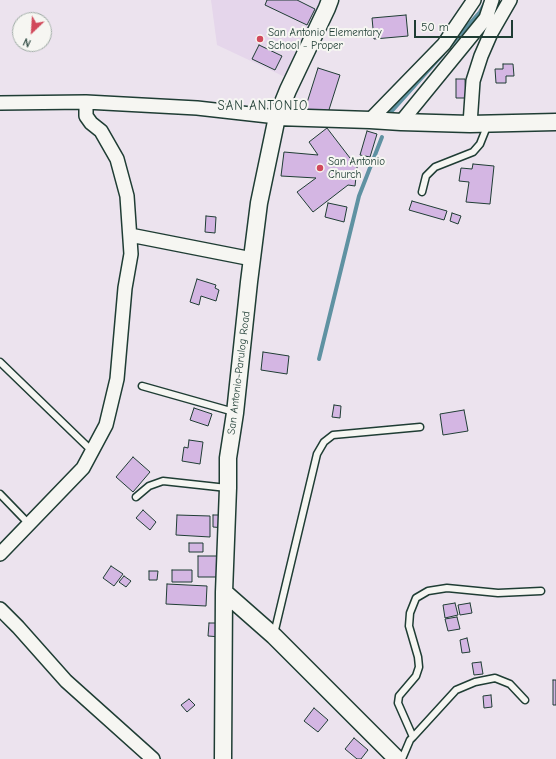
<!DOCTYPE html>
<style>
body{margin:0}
#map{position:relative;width:556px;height:759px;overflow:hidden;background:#ece3ee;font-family:"Comic Neue",sans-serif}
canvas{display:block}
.north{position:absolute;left:12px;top:12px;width:40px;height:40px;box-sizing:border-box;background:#f6f6f2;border:1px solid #a0aca6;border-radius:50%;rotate:205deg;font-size:11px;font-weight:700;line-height:16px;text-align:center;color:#1f3d34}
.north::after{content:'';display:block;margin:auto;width:14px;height:18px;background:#d1495b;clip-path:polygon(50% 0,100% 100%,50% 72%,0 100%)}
.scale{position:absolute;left:414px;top:20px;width:99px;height:18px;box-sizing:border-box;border:2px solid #1f3d34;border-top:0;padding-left:5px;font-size:12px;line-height:14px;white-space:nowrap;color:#1f3d34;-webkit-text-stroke:3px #f6f6f2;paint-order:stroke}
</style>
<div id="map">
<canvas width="556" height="759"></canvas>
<div class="north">N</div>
<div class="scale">50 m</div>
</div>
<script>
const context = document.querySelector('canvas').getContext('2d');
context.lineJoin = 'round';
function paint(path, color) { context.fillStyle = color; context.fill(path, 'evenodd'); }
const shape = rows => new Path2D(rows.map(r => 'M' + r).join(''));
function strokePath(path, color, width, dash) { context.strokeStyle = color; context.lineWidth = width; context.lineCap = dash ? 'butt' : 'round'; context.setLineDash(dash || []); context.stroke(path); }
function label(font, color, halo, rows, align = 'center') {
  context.font = font + ' "Comic Neue",sans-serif'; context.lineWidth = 4; context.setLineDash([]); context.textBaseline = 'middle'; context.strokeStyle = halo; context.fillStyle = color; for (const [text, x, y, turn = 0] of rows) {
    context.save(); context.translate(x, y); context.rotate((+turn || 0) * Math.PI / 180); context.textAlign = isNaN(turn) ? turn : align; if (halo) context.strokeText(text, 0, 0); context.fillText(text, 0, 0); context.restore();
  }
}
const built = shape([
 [211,0,323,0,285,77,217,45]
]);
const stream = shape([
 [449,47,480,12,485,3],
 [391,112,443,54],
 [319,359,359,196,382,137]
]);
const building = shape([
 [267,0,297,0,315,9,307,25,265,5,267,0],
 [406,15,408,36,374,39,372,18,406,15],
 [259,45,282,56,275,70,252,59,259,45],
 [503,64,513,64,514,76,506,76,506,83,496,83,495,69,503,69,503,64],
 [318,68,340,75,327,116,305,109,318,68],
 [456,79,465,79,466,98,456,98,456,79],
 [327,128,350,158,358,159,355,186,348,185,313,212,297,192,316,178,281,176,284,152,318,155,309,142,327,128],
 [367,131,377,134,370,157,360,155,367,131],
 [473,164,494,166,490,204,466,202,469,182,459,181,461,168,472,169,473,164],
 [412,201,447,211,444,220,409,210,412,201],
 [328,203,347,207,344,222,325,217,328,203],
 [452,213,461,216,458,224,450,221,452,213],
 [206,216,216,217,215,233,205,232,206,216],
 [197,279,216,285,215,288,219,290,216,301,201,296,199,305,190,302,197,279],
 [263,352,289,356,287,374,261,370,263,352],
 [334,405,341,406,340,418,332,417,334,405],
 [194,408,212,414,208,426,190,420,194,408],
 [464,410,468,431,443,435,440,414,464,410],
 [189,440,203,442,200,464,182,461,184,447,188,448,189,440],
 [133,457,150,472,133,492,116,477,133,457],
 [143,510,156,522,150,530,136,518,143,510],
 [177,515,210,516,210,537,176,535,177,515],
 [213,515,226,515,225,528,213,527,213,515],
 [189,543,203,543,203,552,189,552,189,543],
 [198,556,224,556,224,577,198,577,198,556],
 [111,566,123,574,114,586,103,578,111,566],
 [172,570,192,570,192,582,172,582,172,570],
 [149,571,158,571,157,580,149,580,149,571],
 [124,576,131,581,126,587,119,582,124,576],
 [167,584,207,586,206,606,166,604,167,584],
 [455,603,458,615,445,618,443,605,455,603],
 [470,603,472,613,460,615,458,605,470,603],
 [457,617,460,629,448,631,445,619,457,617],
 [209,623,222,623,221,637,208,636,209,623],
 [467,638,470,652,462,653,460,640,467,638],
 [481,662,483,674,474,675,472,663,481,662],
 [553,680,556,680,556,705,553,705,553,680],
 [491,695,492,707,484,708,483,696,491,695],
 [189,699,195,705,187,712,181,705,189,699],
 [314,708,328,720,318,732,304,721,314,708],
 [354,738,368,750,361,759,357,759,345,749,354,738]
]);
const service = shape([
 [422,192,426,176,435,167,473,152,480,144,488,124],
 [0,362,92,451],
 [142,386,234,412],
 [0,494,29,524],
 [136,497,149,486,163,481,227,488],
 [274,634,317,454,324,442,333,435,420,427],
 [413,737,456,690,475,682,495,678,510,684,525,700],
 [402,759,410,740,413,737,398,703,399,696,416,676,419,667,418,657,409,626,410,613,416,598,428,591,447,588,498,593,541,591]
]);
const minor = shape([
 [0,103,86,102,197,108,277,117],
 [370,120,444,44,474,0],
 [401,122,486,18,492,0],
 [470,124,473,81,481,56,491,33,510,0],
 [130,235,252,259],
 [0,554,83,468,106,425,117,379,125,288,131,254,127,196,117,159,101,131,91,123,86,116,86,102],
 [0,609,18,627,66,681,153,759]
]);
const tertiary = shape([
 [277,117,370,120,401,122,470,124,556,122],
 [224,592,274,636,397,759],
 [223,759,224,592,228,488,228,458,235,413,249,282,259,203,277,117,288,90,327,8,330,0]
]);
const markers = [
 [260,39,4,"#d1495b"],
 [320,168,4,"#d1495b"]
];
const poiNames = [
 ["San Antonio Elementary",268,33],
 ["School - Proper",268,46],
 ["San Antonio",328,162],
 ["Church",328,175]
];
const streetNames = [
 ["San Antonio-Parulog Road",239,373,-83]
];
const quarterNames = [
 ["SAN ANTONIO",263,106]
];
paint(built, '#e5d6eb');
strokePath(stream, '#5f92a2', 4);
paint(building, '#d4b6e3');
strokePath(building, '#1f3d34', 1);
strokePath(service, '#1f3d34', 9);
strokePath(minor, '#1f3d34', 16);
strokePath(tertiary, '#1f3d34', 19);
strokePath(service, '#f6f6f2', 6);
strokePath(minor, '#f6f6f2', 13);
strokePath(tertiary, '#f6f6f2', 16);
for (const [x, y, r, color] of markers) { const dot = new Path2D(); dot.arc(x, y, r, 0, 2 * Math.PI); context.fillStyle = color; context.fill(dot); strokePath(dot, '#f6f6f2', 1.5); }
label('11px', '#1f3d34', '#f6f6f2', poiNames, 'left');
label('11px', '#1f3d34', '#f6f6f2', streetNames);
context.letterSpacing = '1px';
label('13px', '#1f3d34', '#f6f6f2', quarterNames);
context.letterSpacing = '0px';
</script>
